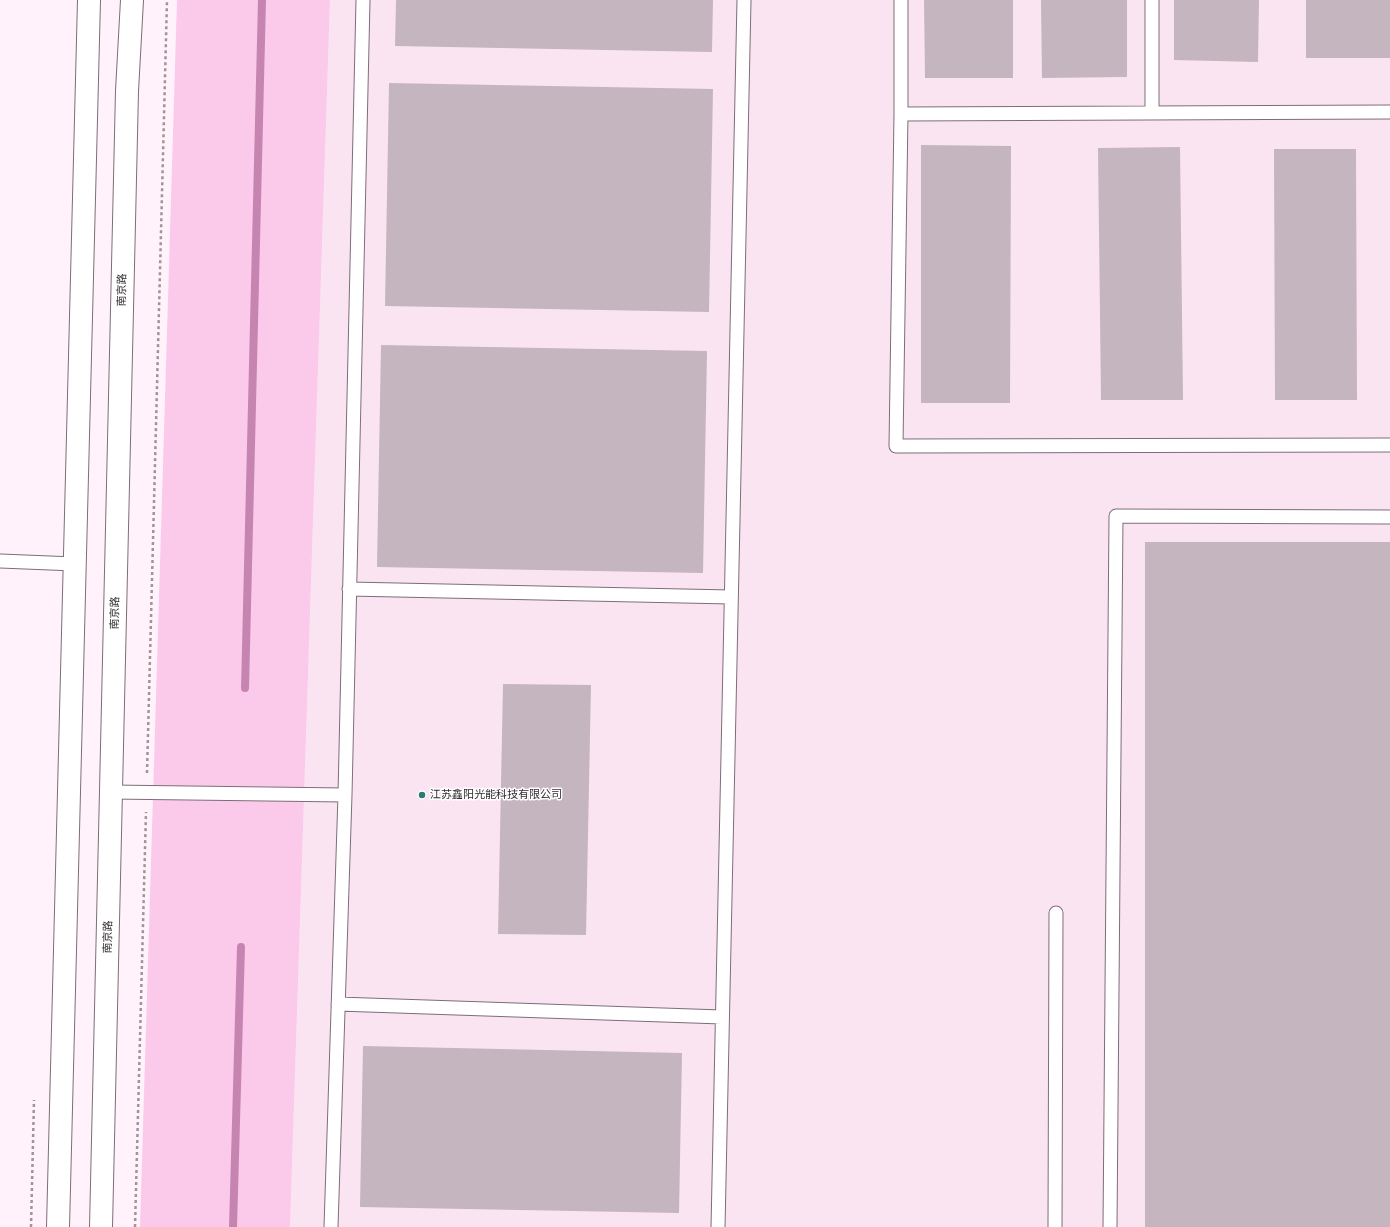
<!DOCTYPE html>
<meta charset="utf-8">
<style>
body{margin:0}
canvas{display:block;background:#fff2fa}
</style>
<canvas width="1390" height="1227"></canvas>
<script>
const context = document.querySelector('canvas').getContext('2d');
context.lineJoin = 'round';
function paint(path, color) { context.fillStyle = color; context.fill(path, 'evenodd'); }
const shape = rows => new Path2D(rows.map(r => 'M' + r).join(''));
function strokePath(path, color, width, dash) { context.strokeStyle = color; context.lineWidth = width; context.lineCap = dash ? 'butt' : 'round'; context.setLineDash(dash || []); context.stroke(path); }
function label(font, color, halo, rows, align = 'center') {
  context.font = font + ' Mulish,"Noto Sans SC",sans-serif'; context.lineWidth = 3; context.setLineDash([]); context.textBaseline = 'middle'; context.strokeStyle = halo; context.fillStyle = color; for (const [text, x, y, turn = 0] of rows) {
    context.save(); context.translate(x, y); context.rotate((+turn || 0) * Math.PI / 180); context.textAlign = isNaN(turn) ? turn : align; if (halo) context.strokeText(text, 0, 0); context.fillText(text, 0, 0); context.restore();
  }
}
const built = shape([
 [330,0,1390,0,1390,1227,290,1227]
]);
const green = shape([
 [177,0,330,0,290,1227,140,1227]
]);
const stream = shape([
 [245,688,262,0],
 [233,1227,241,947]
]);
const building = shape([
 [396,0,713,0,712,52,395,46],
 [924,0,1013,0,1013,78,925,78],
 [1041,0,1127,0,1127,77,1042,78],
 [1174,0,1259,0,1258,62,1174,60],
 [1306,0,1390,0,1390,58,1306,58],
 [389,83,713,89,709,312,385,306],
 [921,145,1011,146,1010,403,921,403],
 [1180,147,1183,400,1101,400,1098,148],
 [1274,149,1356,149,1357,400,1275,400],
 [381,345,707,351,703,573,377,567],
 [1145,542,1390,542,1390,1227,1145,1227],
 [503,684,591,685,586,935,498,934],
 [363,1046,682,1053,679,1213,360,1207]
]);
const path = shape([
 [147,773,167,0],
 [31,1227,34,1100],
 [135,1227,146,812]
]);
const service = shape([
 [901,0,901,114,896,446,1390,445],
 [1152,113,1152,0],
 [901,114,1390,112],
 [0,561,75,564],
 [349,589,731,597],
 [111,792,345,795],
 [338,1004,722,1017],
 [331,1227,345,795,363,0],
 [718,1227,744,0],
 [1055,1227,1056,913],
 [1110,1227,1116,516,1390,517]
]);
const primary = shape([
 [58,1227,89,0],
 [101,1227,127,91,132,0]
]);
const markers = [
 [422,795,4,"#307974"]
];
const streetNames = [
 ["南京路",122,290,-89],
 ["南京路",115,613,-89],
 ["南京路",108,937,-89]
];
const poiNames = [
 ["江苏鑫阳光能科技有限公司",430,795]
];
paint(built, '#fbe4f2');
paint(green, '#fbcaea');
strokePath(stream, '#c685b1', 8);
paint(building, '#c4b5be');
strokePath(service, '#7c6e77', 15);
strokePath(primary, '#7c6e77', 24);
strokePath(path, '#9e949a', 2.5, [3, 3]);
strokePath(service, '#fff', 13);
strokePath(primary, '#fff', 22);
for (const [x, y, r, color] of markers) { const dot = new Path2D(); dot.arc(x, y, r, 0, 2 * Math.PI); context.fillStyle = color; context.fill(dot); strokePath(dot, '#fff', 1.5); }
label('11px', '#312b2f', '#fff', streetNames);
label('11px', '#312b2f', '#fff', poiNames, 'left');
</script>
